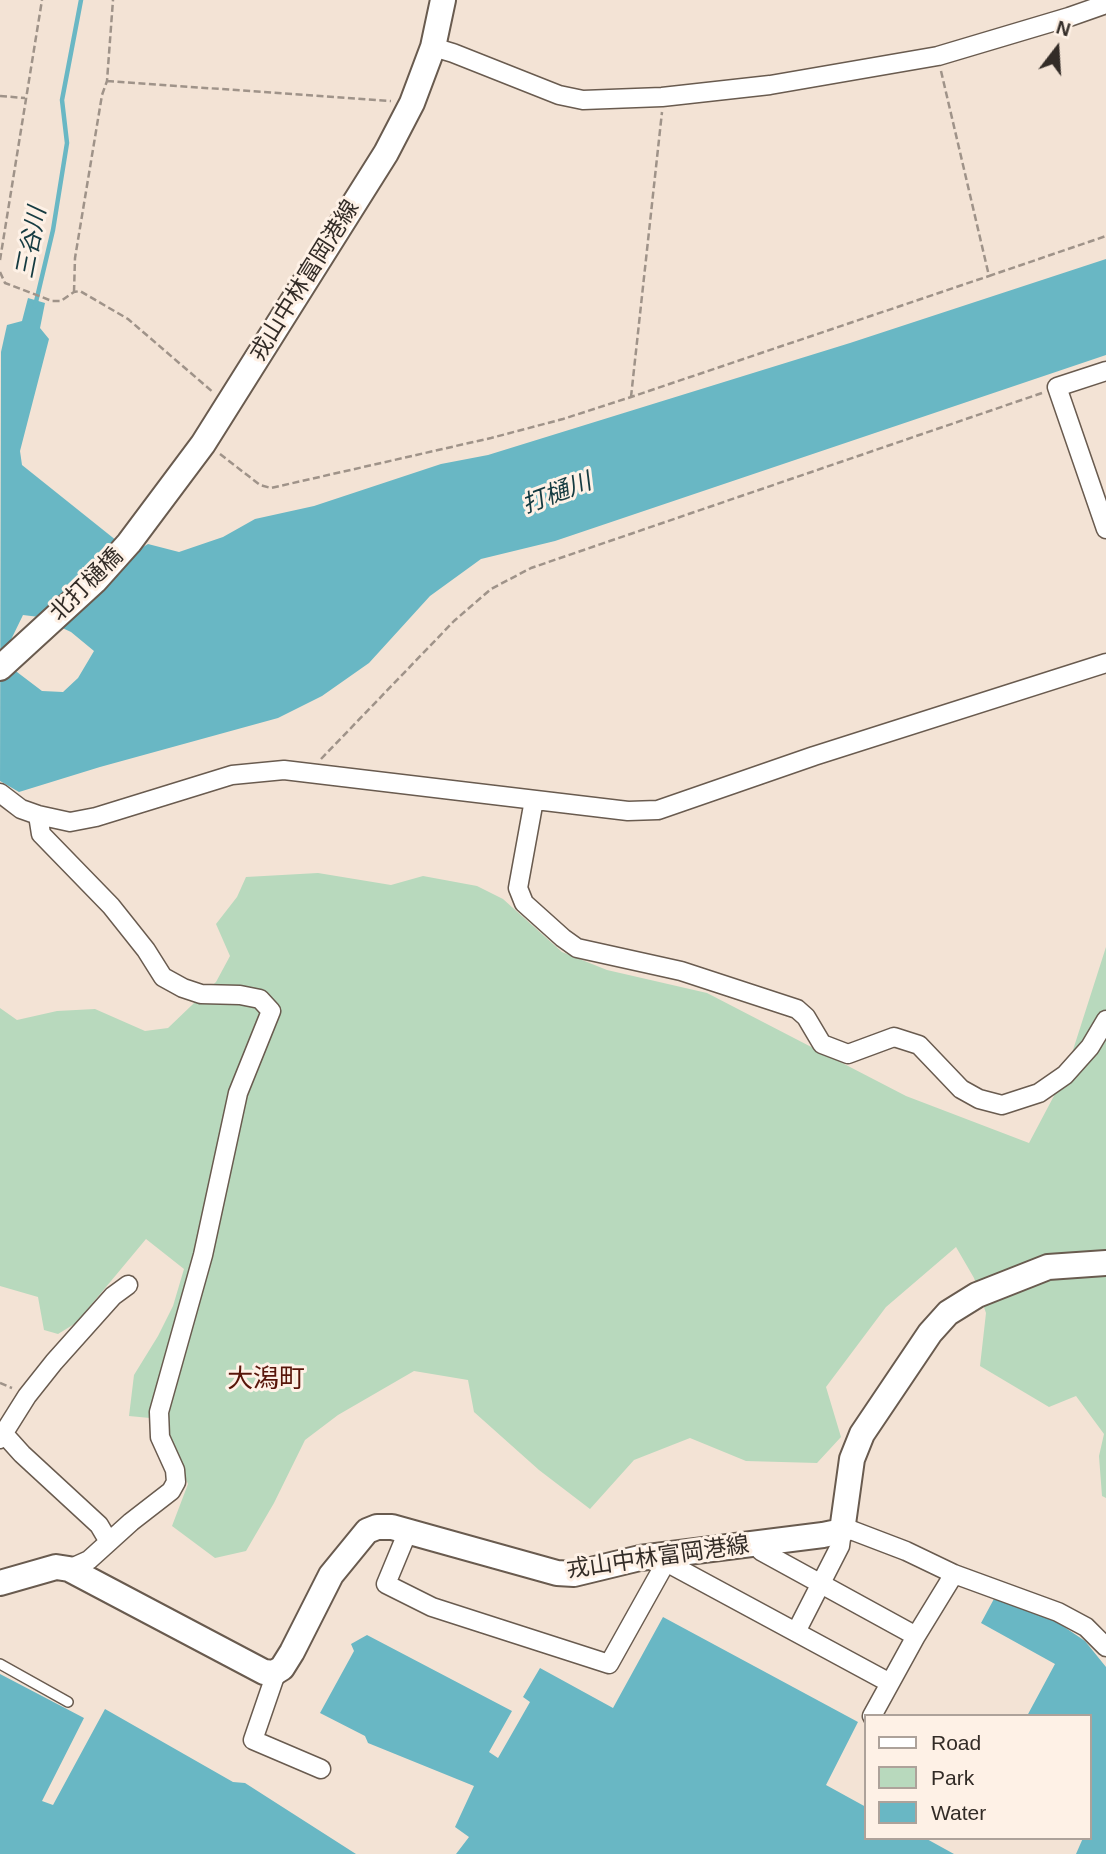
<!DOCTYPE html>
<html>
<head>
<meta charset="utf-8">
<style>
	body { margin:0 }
	#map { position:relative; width:1106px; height:1854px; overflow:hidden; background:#f3e3d5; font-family:Arial,sans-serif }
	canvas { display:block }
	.legend { position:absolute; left:864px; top:1714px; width:228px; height:126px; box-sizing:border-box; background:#fef1e6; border:2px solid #ada29a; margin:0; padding:9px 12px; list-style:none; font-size:21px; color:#332c27 }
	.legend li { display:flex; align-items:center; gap:14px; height:35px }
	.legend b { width:35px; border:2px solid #ada29a }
	.north { position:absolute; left:1022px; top:14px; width:70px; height:70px; -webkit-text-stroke:5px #fef1e6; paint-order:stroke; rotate:17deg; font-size:19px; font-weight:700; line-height:28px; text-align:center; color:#332c27 }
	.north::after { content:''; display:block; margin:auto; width:24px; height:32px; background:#332c27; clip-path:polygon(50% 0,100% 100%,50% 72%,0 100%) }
</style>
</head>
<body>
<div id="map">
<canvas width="1106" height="1854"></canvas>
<ul class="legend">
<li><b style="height:9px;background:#fff"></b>Road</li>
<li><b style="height:19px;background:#b8d9bd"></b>Park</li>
<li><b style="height:19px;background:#69b7c4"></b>Water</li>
</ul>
<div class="north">N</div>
</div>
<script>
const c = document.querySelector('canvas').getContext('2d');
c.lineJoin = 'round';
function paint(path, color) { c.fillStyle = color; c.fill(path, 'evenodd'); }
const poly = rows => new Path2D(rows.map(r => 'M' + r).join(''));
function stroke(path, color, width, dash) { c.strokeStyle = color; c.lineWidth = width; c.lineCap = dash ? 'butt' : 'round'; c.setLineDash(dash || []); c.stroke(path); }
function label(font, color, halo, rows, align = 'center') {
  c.font = font + ' Arial,"Noto Sans JP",sans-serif'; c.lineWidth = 6; c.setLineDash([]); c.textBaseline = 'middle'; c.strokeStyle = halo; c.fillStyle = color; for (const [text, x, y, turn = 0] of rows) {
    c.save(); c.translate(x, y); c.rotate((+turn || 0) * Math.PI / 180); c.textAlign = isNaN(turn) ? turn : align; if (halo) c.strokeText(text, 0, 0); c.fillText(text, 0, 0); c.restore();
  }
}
paint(poly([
	[318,873,391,885,423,876,477,886,503,899,562,952,607,970,707,993,906,1096,1029,1143,1065,1075,1106,947,1106,1498,1102,1496,1099,1456,1104,1434,1076,1396,1049,1407,980,1366,986,1313,974,1278,956,1247,886,1307,826,1387,841,1437,817,1463,746,1461,690,1438,634,1460,590,1509,539,1470,474,1412,468,1380,414,1371,338,1415,305,1440,274,1503,246,1551,215,1558,172,1526,188,1484,166,1432,150,1418,129,1416,134,1375,158,1336,173,1306,184,1269,146,1239,76,1323,58,1334,44,1330,38,1297,0,1286,0,1008,17,1020,57,1011,95,1009,145,1031,168,1028,216,982,230,956,216,924,237,897,246,877]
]), '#b8d9bd');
paint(poly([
	[1106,259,1106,355,555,541,481,559,430,596,369,663,322,696,278,718,100,767,19,792,0,781,1,352,7,325,22,321,28,298,45,303,40,328,49,339,20,451,22,465,117,541,138,550,148,544,179,552,223,537,255,519,314,506,441,464,488,455,850,343],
	[23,615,39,617,71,632,94,651,78,678,63,692,42,691,13,669,6,650],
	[995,1597,1057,1622,1085,1641,1106,1667,1106,1854,1076,1854,1083,1838,1090,1838,1090,1716,1027,1716,1055,1664,981,1623],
	[663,1617,858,1722,826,1785,866,1807,866,1838,925,1838,954,1854,456,1854,469,1837,455,1827,474,1786,368,1743,365,1736,320,1713,354,1651,351,1644,367,1635,512,1711,489,1752,498,1758,530,1702,523,1697,540,1668,613,1708],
	[0,1674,84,1718,42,1801,53,1805,105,1709,233,1782,245,1783,356,1854,0,1854]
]), '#69b7c4');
stroke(poly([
	[35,306,53,230,67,143,62,100,81,0]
]), '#69b7c4', 4.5);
const service = poly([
	[0,1664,68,1702]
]);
const minor = poly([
	[433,47,453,53,559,95,583,100,662,97,770,85,938,56,1069,17,1106,4],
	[1106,371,1057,387,1106,529],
	[0,793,21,809,38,815,70,822,96,817,232,775,284,770,628,811,658,810,814,756,1106,663],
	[534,800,518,888,524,903,563,938,577,948,681,971,797,1009,806,1017,822,1044,848,1054,894,1037,919,1045,961,1089,979,1099,1002,1105,1039,1093,1065,1075,1090,1047,1106,1020],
	[38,815,41,834,111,906,146,950,163,977,183,988,201,994,240,995,260,999,271,1011,238,1093,203,1255,159,1412,160,1437,175,1470,176,1482,171,1491,131,1522,89,1560,69,1569],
	[4,1434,22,1454,99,1525,109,1542],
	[0,1439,27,1396,54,1362,113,1296,128,1285],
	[408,1531,386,1584,432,1607,609,1664,666,1562,664,1555],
	[757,1543,761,1551,916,1636,954,1574],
	[666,1562,890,1683],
	[796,1632,840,1546,842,1531,851,1530,906,1551,954,1574,1058,1612,1086,1627,1106,1647],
	[274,1673,275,1676,253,1740,321,1769],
	[872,1716,916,1636]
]);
const secondary = poly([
	[0,668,95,581,129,543,203,444,386,153,412,103,433,47,443,0],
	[0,1583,56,1567,69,1569,264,1672,274,1673,282,1668,292,1652,331,1575,367,1531,377,1527,392,1527,557,1573,574,1574,640,1558,823,1535,842,1531,852,1459,862,1434,930,1333,948,1313,977,1295,1048,1267,1106,1263]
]);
stroke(service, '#695b4f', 12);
stroke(minor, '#695b4f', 21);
stroke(secondary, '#695b4f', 28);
stroke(poly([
	[941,71,989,276,1106,236],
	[107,81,391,101],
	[0,96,25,98],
	[0,260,42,0],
	[0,272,5,283,52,301,61,301,74,292,80,291,128,319,214,393],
	[74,292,75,258,102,95,107,81,113,0],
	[631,397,662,112],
	[220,454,260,485,271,488,491,438,563,419,631,397,989,276],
	[321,759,454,621,491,589,531,568,1042,393],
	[0,1383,12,1388]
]), '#9f9389', 2.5, [7, 3.5]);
stroke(service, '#fff', 9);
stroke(minor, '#fff', 18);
stroke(secondary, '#fff', 24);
label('23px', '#332c27', '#fef1e6', [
	["戎山中林富岡港線",305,281,-58],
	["北打樋橋",87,585,-45],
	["戎山中林富岡港線",658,1558,-8]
]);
label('italic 24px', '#153b41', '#fef1e6', [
	["三谷川",32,243,-79],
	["打樋川",557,494,-21]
]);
label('26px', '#581509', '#fef1e6', [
	["大潟町",266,1380]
]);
</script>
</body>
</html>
